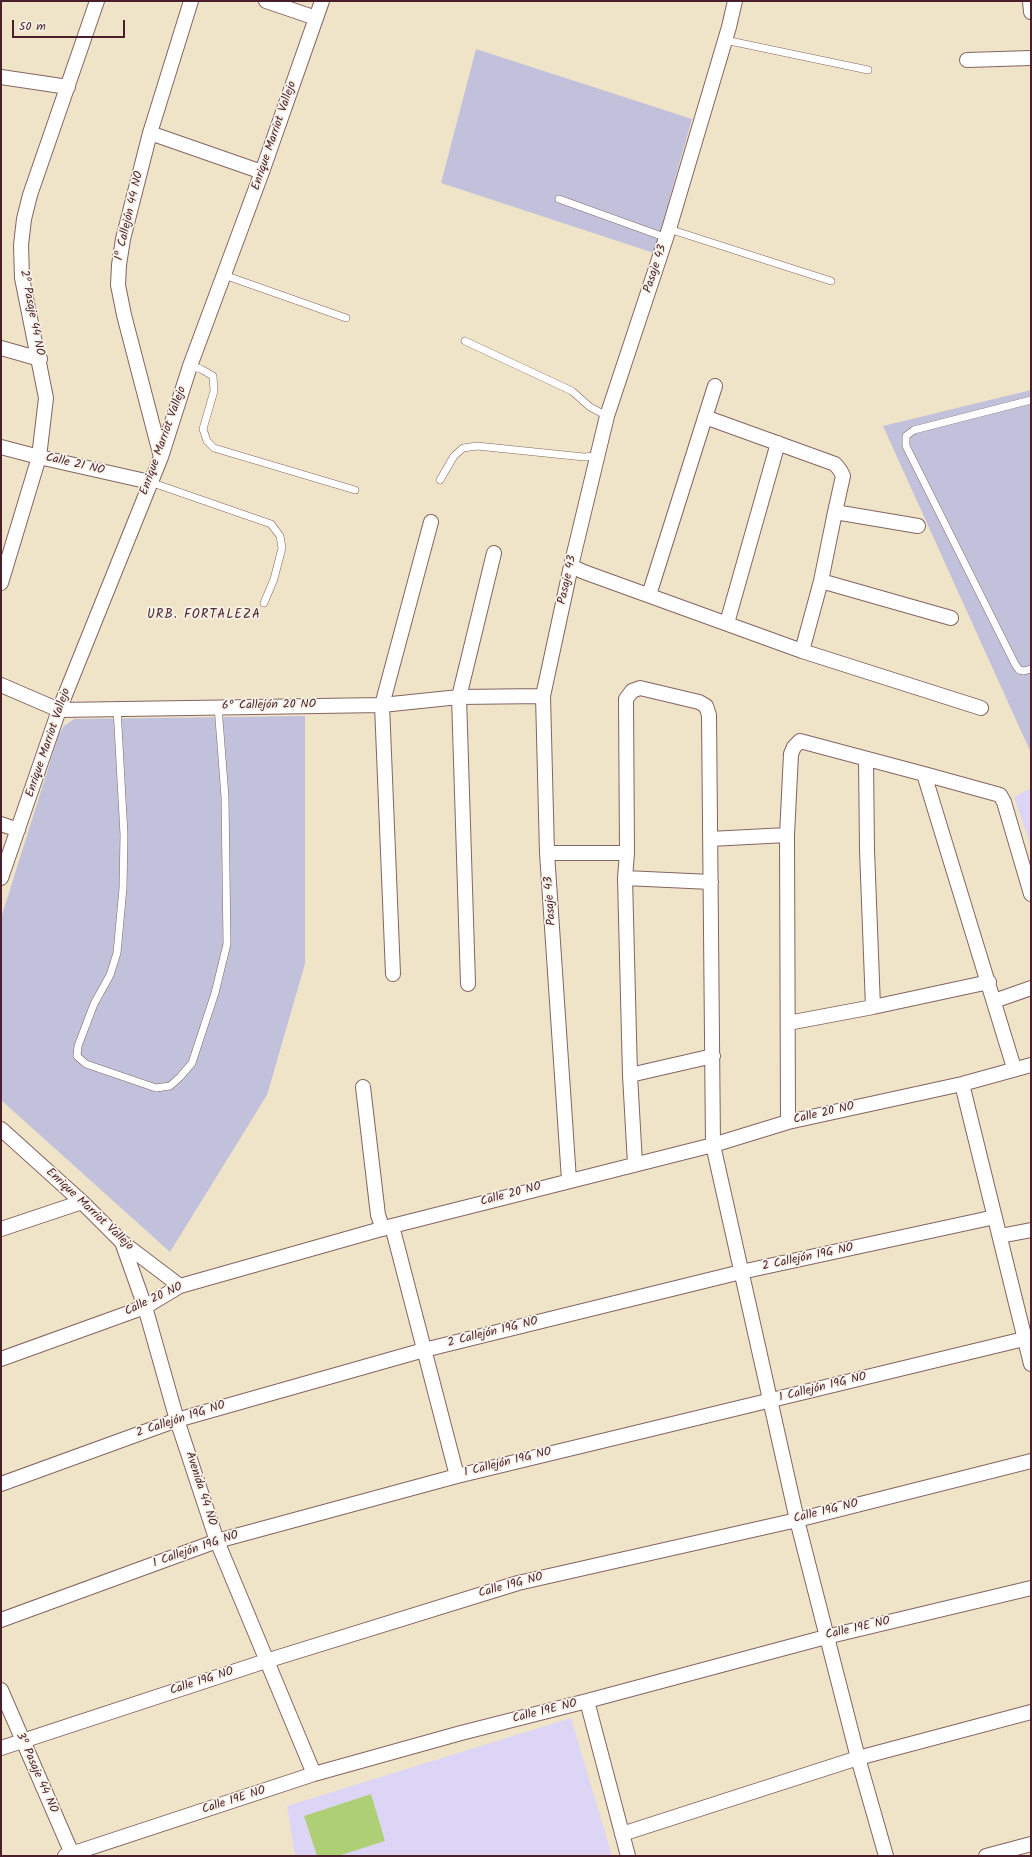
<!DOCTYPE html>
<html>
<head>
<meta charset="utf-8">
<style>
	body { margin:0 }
	#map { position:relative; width:1032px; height:1857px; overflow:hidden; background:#f0e4c8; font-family:Kalam,sans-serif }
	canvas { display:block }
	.frame { position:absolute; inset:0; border:2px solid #4a1f2b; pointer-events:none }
	.scale { position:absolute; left:12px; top:20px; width:113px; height:18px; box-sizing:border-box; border:2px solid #4a1f2b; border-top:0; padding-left:5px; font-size:12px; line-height:14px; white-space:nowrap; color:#4a1f2b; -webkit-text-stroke:3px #f7f3e8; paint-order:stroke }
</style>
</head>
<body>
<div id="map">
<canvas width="1032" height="1857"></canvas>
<div class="frame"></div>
<div class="scale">50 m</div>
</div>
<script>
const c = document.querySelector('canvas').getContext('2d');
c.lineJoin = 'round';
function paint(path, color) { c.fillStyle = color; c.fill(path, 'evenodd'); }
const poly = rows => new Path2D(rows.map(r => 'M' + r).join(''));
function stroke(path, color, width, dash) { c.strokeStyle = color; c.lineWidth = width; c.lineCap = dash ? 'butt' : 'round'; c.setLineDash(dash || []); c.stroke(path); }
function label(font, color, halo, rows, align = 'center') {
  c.font = font + ' Kalam,sans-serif'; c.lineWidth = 3.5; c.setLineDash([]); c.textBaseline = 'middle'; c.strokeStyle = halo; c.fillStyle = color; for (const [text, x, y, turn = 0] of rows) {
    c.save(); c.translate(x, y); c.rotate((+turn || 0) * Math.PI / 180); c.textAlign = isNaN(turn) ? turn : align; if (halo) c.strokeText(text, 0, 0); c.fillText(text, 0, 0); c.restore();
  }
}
paint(poly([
	[1031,788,1031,846,1014,797],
	[571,1718,612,1856,295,1856,287,1806]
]), '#ddd5f6');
paint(poly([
	[476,49,692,119,654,253,441,183],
	[1031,390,1031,753,883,426],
	[305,716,305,964,267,1095,170,1252,1,1100,1,918,59,734,64,726,74,719]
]), '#c2c1dc');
paint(poly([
	[371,1794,385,1841,338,1856,317,1856,304,1816]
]), '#afcf76');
const lane = poly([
	[725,40,868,70],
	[559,199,667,238],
	[669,229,831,281],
	[224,275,346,318],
	[465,341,572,391,590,407,607,416],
	[190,366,201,369,213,376,214,391,203,429,207,441,214,448,355,490],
	[1031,400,914,430,906,436,906,446,1015,664,1019,670,1024,671,1031,669],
	[440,480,454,456,463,448,477,446,584,457,597,456],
	[150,482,271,524,280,536,282,548,274,579,264,603],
	[117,708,124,835,123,888,117,953,110,975,94,1004,78,1046,77,1056,86,1064,156,1088,170,1086,180,1077,192,1063,215,993,227,944,225,797,218,706]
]);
const street = poly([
	[266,1,316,18],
	[1030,1,1031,12],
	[967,60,1031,58],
	[1,77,68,87],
	[150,133,262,172],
	[1,348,40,359],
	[705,417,835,464,840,470,843,476,835,512,821,581,802,651],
	[1,447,39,457,150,482],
	[161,457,124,315,118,285,119,265,123,239,150,133,191,1],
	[835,512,918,526],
	[571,566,584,572,802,651,981,708],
	[821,581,951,618],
	[1,583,39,457,46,398,22,278,21,245,24,219,30,195,97,1],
	[649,595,715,386],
	[727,623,778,443],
	[1,685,59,710,382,705,459,697,543,696],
	[866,759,867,850,873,1007],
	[924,774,1000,795,1004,802,1031,894],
	[1,824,18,830],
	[710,839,787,835],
	[547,853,627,853],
	[1,878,59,710,161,457,190,366,262,172,322,1],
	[625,878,711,882],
	[393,974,382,705,431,522],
	[468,984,459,697,494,553],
	[994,1001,1031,988],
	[788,1023,873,1007,989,982],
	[630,1075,713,1056],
	[962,1084,1031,1364],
	[363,1087,378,1215,383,1229],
	[788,1122,787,835,791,754,794,747,800,741,924,774,1014,1068],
	[1,1129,82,1202,122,1242,180,1286],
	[635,1164,630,1075,625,878,627,853,626,699,632,691,640,688,699,702,706,706,709,715,713,1145,797,1520,858,1758,886,1856],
	[569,1180,547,853,543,696,571,566,607,416,669,229,729,27,735,1],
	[392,1226,457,1476],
	[1,1229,82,1202],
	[1000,1236,1031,1230],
	[122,1242,145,1307,177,1420,217,1541,314,1774],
	[1,1359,145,1307,180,1286,392,1226,713,1145,788,1122,962,1084,1031,1065],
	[1,1484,177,1420,424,1350,741,1272,995,1217],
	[1,1620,217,1541,457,1476,1024,1339],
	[1,1690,73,1856],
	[587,1701,628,1856],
	[1,1748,266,1661,518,1583,797,1520,1031,1461],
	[622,1834,858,1758,1031,1712],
	[65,1856,314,1774,461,1733,587,1701,826,1637,1031,1588],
	[986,1856,1031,1844]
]);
stroke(lane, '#846462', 8);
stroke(street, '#846462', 16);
stroke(lane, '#fff', 7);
stroke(street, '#fff', 14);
label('12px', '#4a1f2b', '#f7f3e8', [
	["Enrique Marriot Vallejo",275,136,-71],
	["1º Callejón 44 NO",130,216,-77],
	["Pasaje 43",656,269,-72],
	["2º Pasaje 44 NO",31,313,79],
	["Enrique Marriot Vallejo",164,441,-70],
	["Calle 21 NO",75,465,13],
	["Pasaje 43",568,580,-78],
	["6º Callejón 20 NO",269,706,-1],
	["Enrique Marriot Vallejo",49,743,-71],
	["Pasaje 43",551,901,-94],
	["Calle 20 NO",824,1114,-13],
	["Calle 20 NO",511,1195,-15],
	["Enrique Marriot Vallejo",89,1210,43],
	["2 Callejón 19G NO",808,1258,-12],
	["Calle 20 NO",154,1300,-25],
	["2 Callejón 19G NO",493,1333,-14],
	["1 Callejón 19G NO",823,1388,-14],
	["2 Callejón 19G NO",181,1420,-18],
	["1 Callejón 19G NO",508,1463,-14],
	["Avenida 44 NO",200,1489,72],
	["Calle 19G NO",826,1512,-14],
	["1 Callejón 19G NO",196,1550,-19],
	["Calle 19G NO",511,1586,-15],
	["Calle 19E NO",858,1629,-13],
	["Calle 19G NO",202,1682,-18],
	["Calle 19E NO",545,1712,-14],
	["3º Pasaje 44 NO",36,1773,66],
	["Calle 19E NO",234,1801,-18]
]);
c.letterSpacing = '1px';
label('13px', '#4a1f2b', '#f7f3e8', [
	["URB. FORTALEZA",204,616]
]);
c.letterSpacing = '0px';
</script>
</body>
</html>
